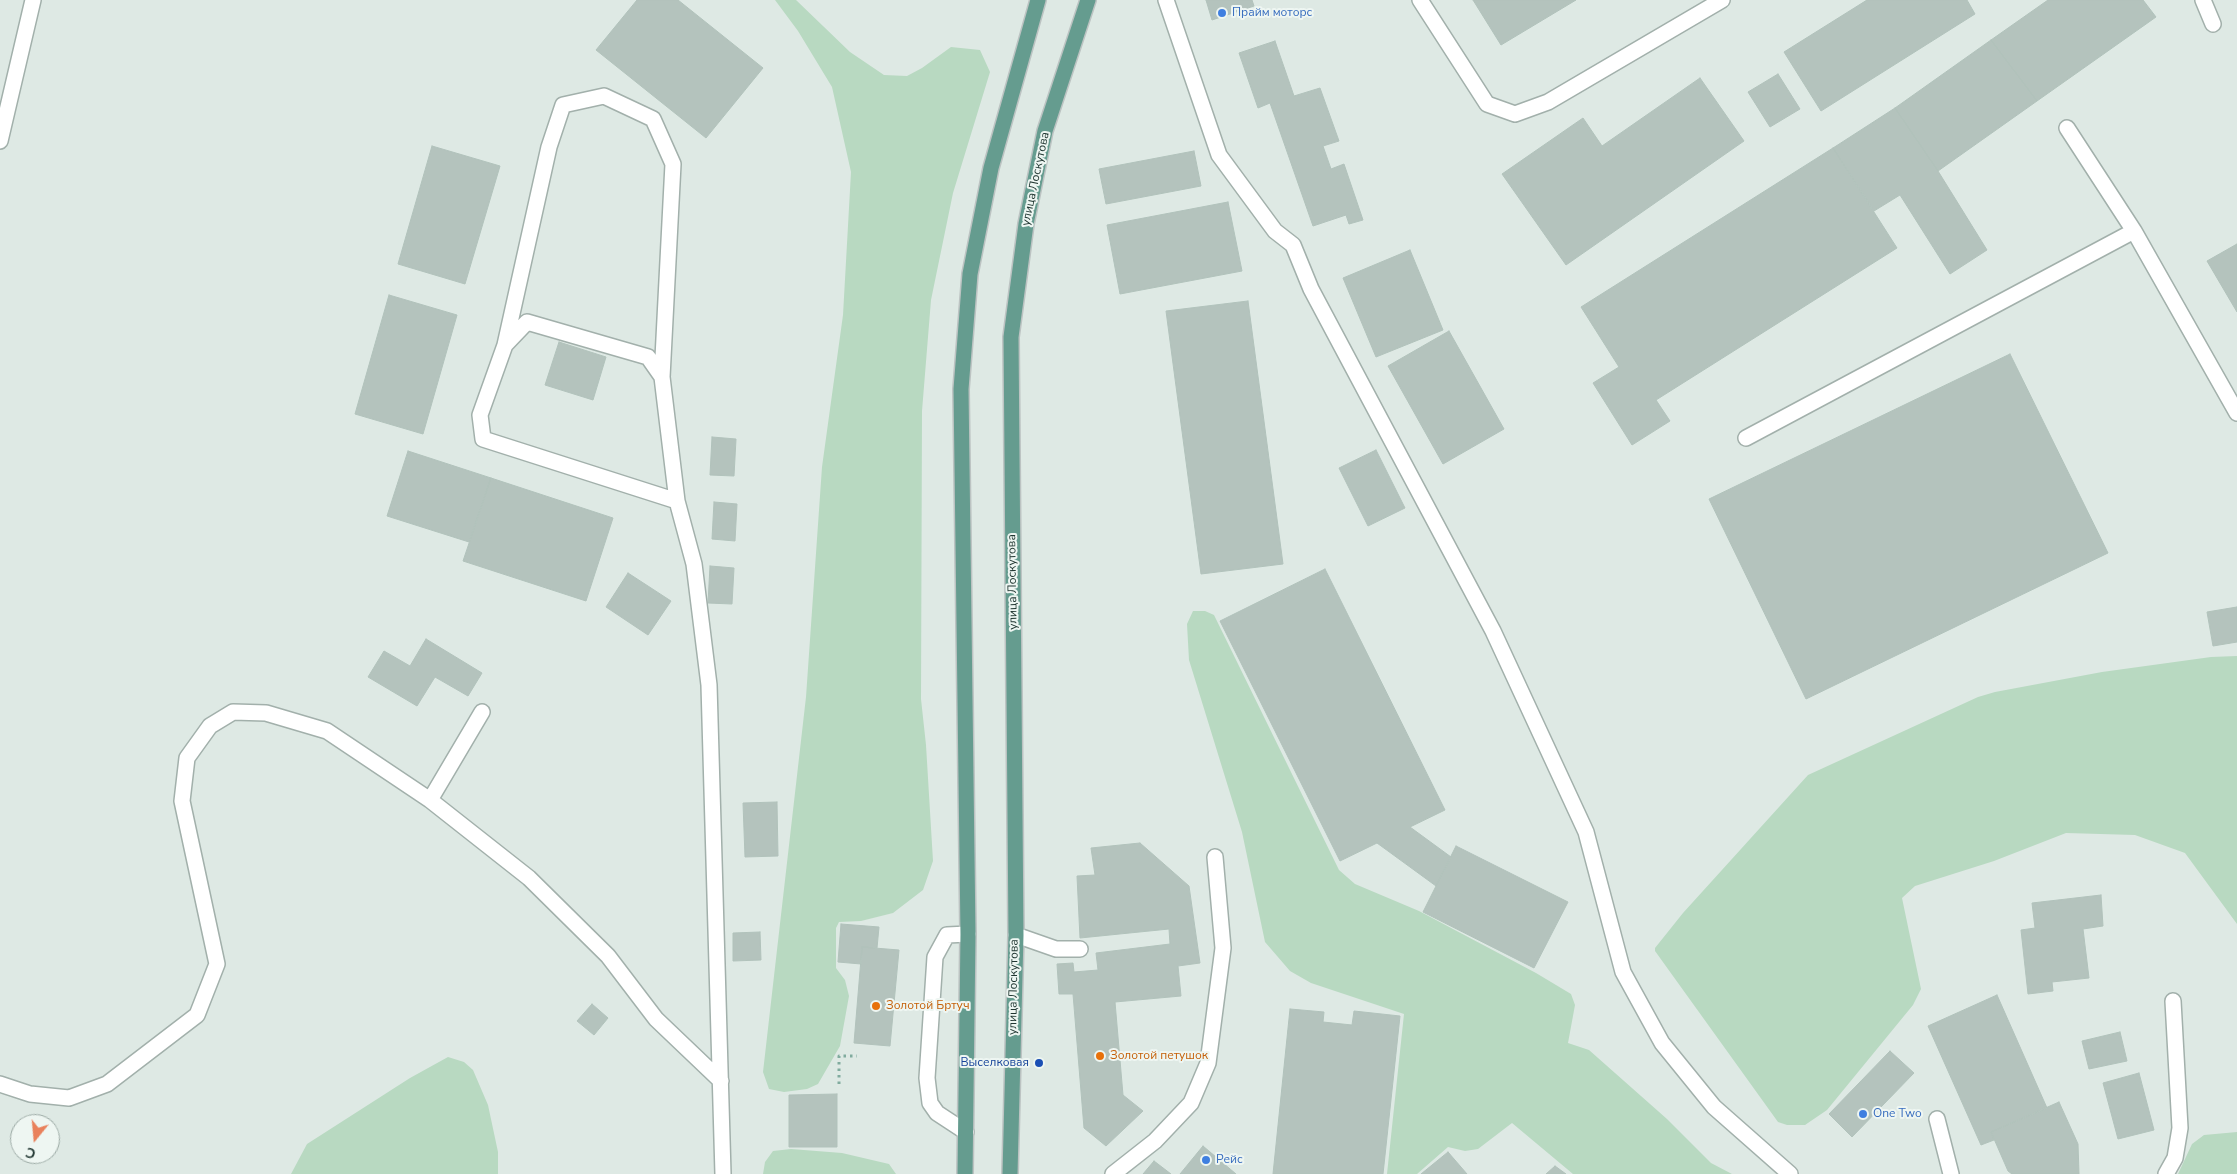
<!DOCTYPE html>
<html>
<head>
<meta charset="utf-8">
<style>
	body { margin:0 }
	#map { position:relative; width:2237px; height:1174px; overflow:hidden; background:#dee9e4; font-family:"Nunito Sans",sans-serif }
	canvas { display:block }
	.north { position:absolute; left:10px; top:1114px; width:50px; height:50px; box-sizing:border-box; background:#eef6f2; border:1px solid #9caaa5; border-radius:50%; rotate:197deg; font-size:14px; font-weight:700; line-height:20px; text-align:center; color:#213732 }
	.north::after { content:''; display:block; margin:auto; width:18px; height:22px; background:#e9815c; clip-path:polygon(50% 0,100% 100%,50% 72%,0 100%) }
</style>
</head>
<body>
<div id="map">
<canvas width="2237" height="1174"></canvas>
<div class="north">С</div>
</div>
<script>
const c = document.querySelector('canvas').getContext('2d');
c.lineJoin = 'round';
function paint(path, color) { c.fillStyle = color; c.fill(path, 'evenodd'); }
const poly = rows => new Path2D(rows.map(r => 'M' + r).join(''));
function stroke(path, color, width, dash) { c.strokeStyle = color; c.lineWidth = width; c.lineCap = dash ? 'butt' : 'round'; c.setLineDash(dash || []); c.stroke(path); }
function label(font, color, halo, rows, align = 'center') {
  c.font = font + ' "Nunito Sans",sans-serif'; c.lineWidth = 4; c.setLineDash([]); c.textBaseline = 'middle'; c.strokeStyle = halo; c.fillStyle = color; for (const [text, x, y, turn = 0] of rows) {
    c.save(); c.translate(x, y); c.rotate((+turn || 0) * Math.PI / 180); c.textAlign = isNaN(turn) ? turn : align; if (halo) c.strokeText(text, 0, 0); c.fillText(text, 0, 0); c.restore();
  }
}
paint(poly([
	[775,0,796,0,850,52,884,75,907,76,922,68,951,47,980,50,990,72,953,193,931,300,922,411,921,699,926,745,933,861,923,890,893,913,861,921,839,922,836,928,836,968,845,980,849,996,840,1046,818,1084,807,1089,784,1092,769,1089,763,1072,806,697,822,467,843,315,851,172,832,87,798,31],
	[1193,611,1205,611,1214,615,1339,870,1355,884,1419,911,1536,973,1571,994,1575,1005,1568,1043,1589,1050,1667,1119,1711,1163,1732,1174,1573,1174,1512,1123,1478,1149,1465,1151,1448,1147,1417,1174,1387,1174,1404,1014,1311,983,1290,971,1265,942,1242,832,1189,660,1187,624],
	[2237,656,2237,924,2185,853,2135,835,2066,833,1994,861,1915,886,1902,898,1921,989,1913,1005,1827,1110,1805,1125,1787,1125,1778,1122,1655,951,1655,948,1683,913,1808,775,1978,697,1995,692,2102,672,2211,657],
	[448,1057,464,1062,473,1070,488,1105,498,1152,498,1174,291,1174,307,1144,410,1078],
	[2237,1132,2237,1174,2178,1174,2192,1144,2204,1135],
	[791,1149,842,1153,889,1164,896,1174,763,1174,765,1162,773,1151]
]), '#b8d9c1');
const building = poly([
	[637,0,678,0,763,68,706,138,596,50,637,0],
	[1206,0,1252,0,1254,6,1212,20,1206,0],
	[1473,0,1576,0,1501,45,1473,0],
	[1867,0,1967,0,1975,14,1821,111,1784,52,1867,0],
	[2048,0,2143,0,2156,17,2037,101,1991,40,2048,0],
	[1991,40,2037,101,1938,171,1895,108,1991,40],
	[1275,41,1294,96,1320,88,1339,141,1323,146,1331,169,1344,164,1363,220,1349,224,1346,215,1313,226,1270,103,1258,108,1239,53,1275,41],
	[1778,74,1800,109,1770,127,1748,92,1778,74],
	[1700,78,1744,141,1566,265,1502,174,1583,118,1602,146,1700,78],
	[1895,108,1938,171,1987,250,1950,274,1900,195,1874,211,1833,148,1895,108],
	[432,146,500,166,465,284,398,264,432,146],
	[1833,148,1897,248,1656,400,1670,421,1632,445,1593,383,1619,367,1581,307,1833,148],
	[1194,151,1201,186,1106,204,1099,169,1194,151],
	[1228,202,1242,271,1120,294,1107,225,1228,202],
	[2237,244,2237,312,2207,261,2237,244],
	[1410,250,1443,330,1376,357,1343,278,1410,250],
	[389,295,457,315,423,434,355,414,389,295],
	[1248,301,1283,564,1201,574,1166,311,1248,301],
	[1449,331,1504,429,1443,464,1388,366,1449,331],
	[559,342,606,357,593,400,545,385,559,342],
	[2010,354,2108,553,1806,699,1709,499,2010,354],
	[712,437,736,439,734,476,710,475,712,437],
	[1376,450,1405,508,1368,526,1339,468,1376,450],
	[408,451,491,478,469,542,387,516,408,451],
	[491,478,613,518,586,601,463,561,491,478],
	[714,502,737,504,735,541,712,539,714,502],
	[710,566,734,568,732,604,708,603,710,566],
	[1325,569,1445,810,1410,827,1451,857,1436,886,1377,843,1340,861,1220,621,1325,569],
	[628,573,671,601,648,635,606,607,628,573],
	[2237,607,2237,642,2213,646,2207,612,2237,607],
	[426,639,482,673,468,696,435,677,417,706,368,677,384,651,410,666,426,639],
	[777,802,778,856,745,857,743,803,777,802],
	[1140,843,1189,886,1200,963,1178,966,1181,996,1115,1002,1123,1095,1143,1111,1106,1146,1084,1128,1073,994,1059,994,1057,964,1073,963,1074,972,1098,970,1096,953,1170,944,1169,929,1080,938,1077,876,1095,875,1091,848,1140,843],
	[1456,846,1568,902,1534,968,1423,912,1456,846],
	[2101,895,2103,926,2083,929,2089,978,2052,982,2053,991,2028,994,2021,930,2035,928,2032,903,2101,895],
	[841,924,879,927,877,948,862,947,861,964,838,962,841,924],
	[760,932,761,960,733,961,733,933,760,932],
	[862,947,899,950,890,1046,854,1043,862,947],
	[1997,995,2047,1108,1991,1132,1994,1140,1981,1145,1928,1026,1997,995],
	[592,1004,608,1018,594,1035,577,1021,592,1004],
	[1290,1009,1324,1012,1323,1022,1352,1025,1354,1011,1400,1016,1383,1174,1273,1174,1290,1009],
	[2120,1032,2127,1061,2089,1069,2082,1041,2120,1032],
	[1890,1051,1914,1073,1852,1137,1829,1114,1890,1051],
	[2139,1073,2154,1130,2118,1139,2103,1083,2139,1073],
	[837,1094,837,1147,789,1147,789,1095,837,1094],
	[2059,1102,2078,1144,2079,1174,2012,1174,2008,1171,1991,1132,2059,1102],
	[1203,1146,1236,1174,1180,1174,1203,1146],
	[1448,1152,1467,1174,1421,1174,1448,1152],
	[1154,1161,1171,1174,1143,1174,1154,1161],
	[1555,1166,1566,1174,1546,1174,1555,1166]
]);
paint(building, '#b4c3bd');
stroke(building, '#b1c2bb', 1);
const minor = poly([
	[1166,0,1219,155,1275,231,1293,245,1311,289,1493,631,1586,832,1623,972,1662,1043,1714,1107,1790,1174],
	[1420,0,1487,104,1515,114,1548,102,1722,0],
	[2203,0,2213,24],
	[2067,128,2134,231,2237,413],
	[0,141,33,0],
	[505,345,549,147,563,105,604,96,653,119,673,164,662,377],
	[1746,438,2134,231],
	[677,501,483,439,480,415,505,345,527,322,648,357,662,377,677,501,694,564,709,685,723,1174],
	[430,800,482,712],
	[1016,935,1056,949,1080,949],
	[0,1084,30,1094,69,1098,107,1084,197,1015,217,964,182,801,187,758,210,726,233,712,266,713,327,731,430,800,529,878,608,956,656,1019,721,1081],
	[1937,1119,1951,1174],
	[966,1132,937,1113,930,1103,927,1078,935,957,947,935,968,934],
	[1113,1174,1155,1141,1191,1103,1208,1063,1223,948,1215,857],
	[2166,1174,2175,1158,2180,1128,2173,1001]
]);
const major = poly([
	[965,1174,968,934,961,389,970,274,991,168,1038,0],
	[1010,1174,1016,935,1011,337,1026,224,1045,131,1088,0]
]);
stroke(minor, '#a2b0ab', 18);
stroke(major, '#bcc3c2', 18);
stroke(poly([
	[839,1084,839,1056,857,1056]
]), '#80ab9e', 3, [2.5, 4]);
stroke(minor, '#fff', 15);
stroke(major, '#659c8f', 15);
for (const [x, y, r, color] of [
	[1222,13,5,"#3f7fe0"],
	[876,1006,5,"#e8710a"],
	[1100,1056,5,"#e8710a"],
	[1039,1063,5,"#1a4fb4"],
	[1863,1114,5,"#3f7fe0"],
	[1206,1160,5,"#3f7fe0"]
]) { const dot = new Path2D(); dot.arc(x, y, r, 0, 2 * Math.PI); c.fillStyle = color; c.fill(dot); stroke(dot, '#eef6f2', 2); }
label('12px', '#366cbe', '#eef6f2', [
	["Прайм моторс",1232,13],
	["One Two",1873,1114],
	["Рейс",1216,1160]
], 'left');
label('12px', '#213732', '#eef6f2', [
	["улица Лоскутова",1036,179,-78],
	["улица Лоскутова",1013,582,-91],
	["улица Лоскутова",1014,987,-89]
]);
label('12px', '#c56008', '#eef6f2', [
	["Золотой Бртуч",886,1006],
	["Золотой петушок",1110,1056]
], 'left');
label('12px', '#164399', '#eef6f2', [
	["Выселковая",1029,1063]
], 'right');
</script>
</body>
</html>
